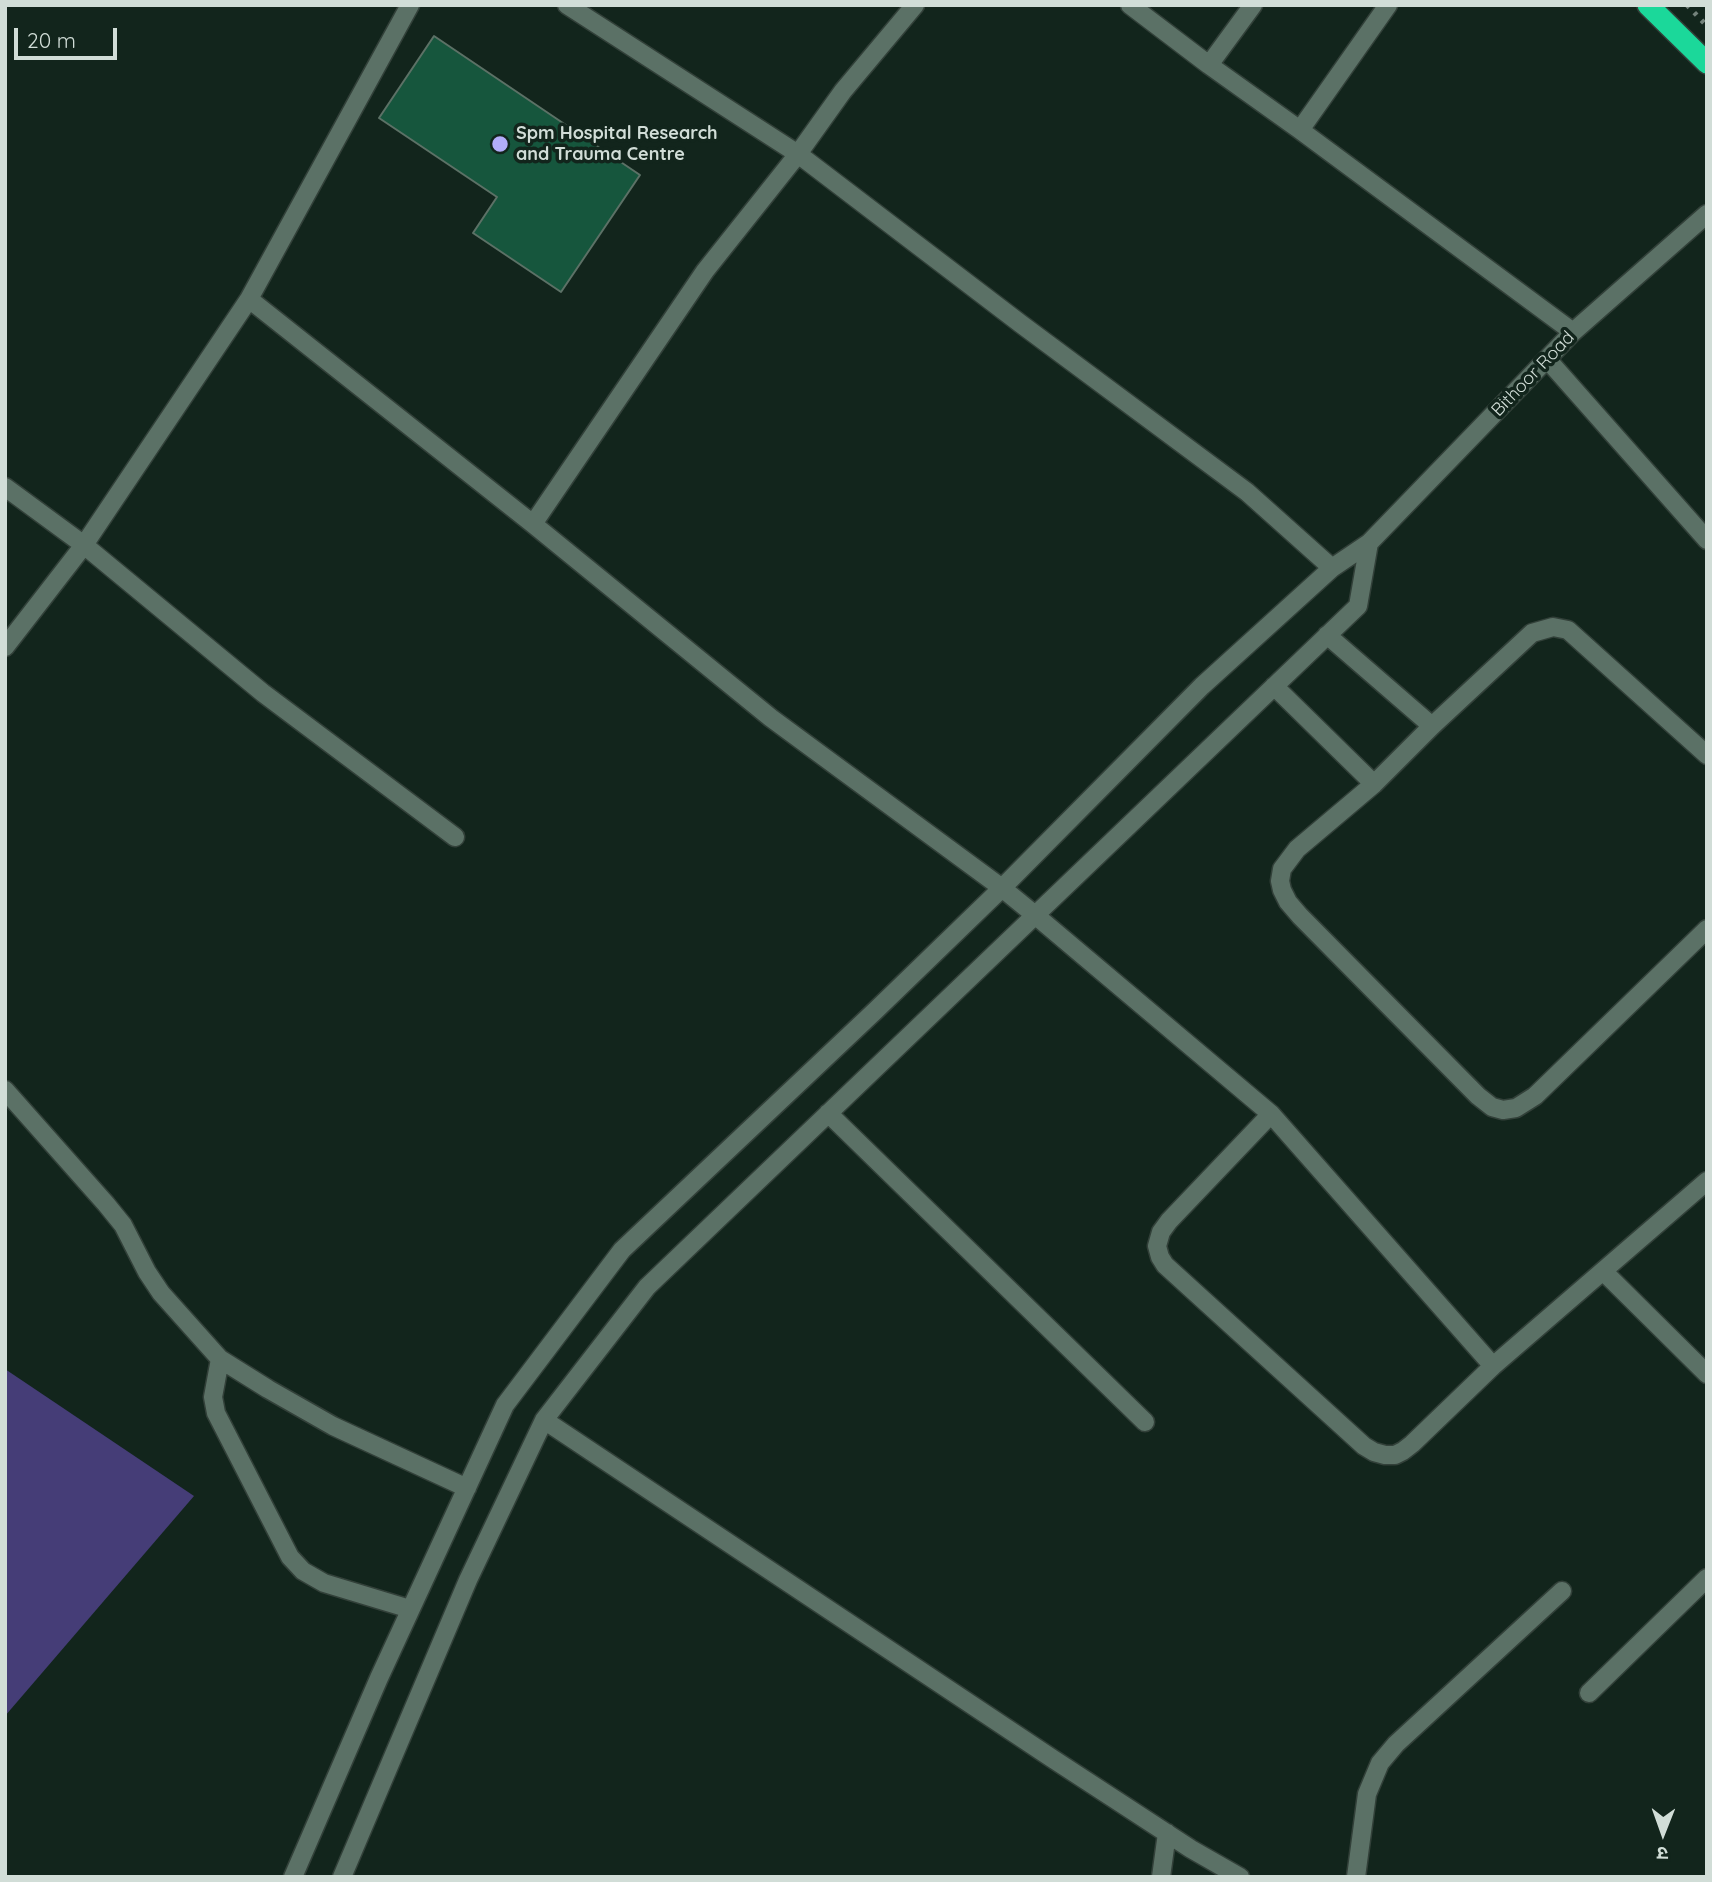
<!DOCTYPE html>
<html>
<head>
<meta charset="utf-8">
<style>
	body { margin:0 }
	#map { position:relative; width:1712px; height:1882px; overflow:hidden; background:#12251c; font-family:Quicksand,"Noto Sans Devanagari",sans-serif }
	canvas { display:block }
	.frame { position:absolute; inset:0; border:7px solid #d1ddd7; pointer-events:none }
	.north { position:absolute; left:1628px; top:1798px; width:70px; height:70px; -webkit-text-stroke:5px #12251c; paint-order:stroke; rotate:181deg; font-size:19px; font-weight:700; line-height:28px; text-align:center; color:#d1ddd7 }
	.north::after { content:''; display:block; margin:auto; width:24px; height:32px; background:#d1ddd7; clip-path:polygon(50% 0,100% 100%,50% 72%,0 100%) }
	.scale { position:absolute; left:14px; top:28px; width:103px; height:32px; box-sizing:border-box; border:4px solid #d1ddd7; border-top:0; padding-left:9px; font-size:21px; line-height:24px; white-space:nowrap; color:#d1ddd7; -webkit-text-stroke:5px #12251c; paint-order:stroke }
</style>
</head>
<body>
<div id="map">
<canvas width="1712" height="1882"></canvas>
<div class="frame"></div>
<div class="north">उ</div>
<div class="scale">20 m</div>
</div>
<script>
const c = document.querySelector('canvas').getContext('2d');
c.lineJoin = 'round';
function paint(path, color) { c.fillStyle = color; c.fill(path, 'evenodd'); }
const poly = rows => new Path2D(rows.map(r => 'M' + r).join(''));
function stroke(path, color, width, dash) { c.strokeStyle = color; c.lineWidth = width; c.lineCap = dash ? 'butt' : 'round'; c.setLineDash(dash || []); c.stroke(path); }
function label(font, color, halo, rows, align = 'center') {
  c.font = font + ' Quicksand,sans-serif'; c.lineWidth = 7; c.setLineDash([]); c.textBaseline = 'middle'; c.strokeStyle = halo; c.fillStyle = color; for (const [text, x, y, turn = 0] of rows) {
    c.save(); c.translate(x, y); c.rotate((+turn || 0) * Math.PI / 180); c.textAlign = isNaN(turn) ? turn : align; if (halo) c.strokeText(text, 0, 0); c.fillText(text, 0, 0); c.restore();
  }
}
paint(poly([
	[5,1369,194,1496,5,1716]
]), '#453d77');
const building = poly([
	[434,36,640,175,561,292,473,233,497,197,379,118,434,36]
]);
paint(building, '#16563d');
stroke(building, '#5c7166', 2);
const minor = poly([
	[567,5,798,154,1021,324,1247,492,1332,568],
	[1130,5,1209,65,1300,130,1573,332],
	[1209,65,1253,5],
	[1300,130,1388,5],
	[249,299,533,524,771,718,1002,888,1035,915,1271,1114,1493,1366],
	[1547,359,1707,540],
	[5,487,84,545,263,693,455,837],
	[533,524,705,271,798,154,843,91,915,5],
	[1327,635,1432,726],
	[5,647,84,545,249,299,410,5],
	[1274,686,1374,784],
	[1707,755,1568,630,1553,627,1532,633,1432,726,1374,784,1297,849,1282,869,1280,881,1282,890,1288,902,1300,916,1478,1096,1492,1107,1503,1110,1516,1108,1535,1096,1707,929],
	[5,1090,106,1204,123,1225,147,1272,161,1293,220,1359,268,1389,333,1426,467,1488],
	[828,1113,1145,1422],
	[1271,1114,1169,1221,1161,1232,1157,1246,1160,1257,1165,1265,1364,1446,1374,1452,1385,1455,1395,1455,1403,1451,1412,1444,1493,1366,1707,1181],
	[1603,1271,1707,1374],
	[220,1359,213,1397,216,1413,290,1557,303,1571,324,1583,410,1609],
	[544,1420,1053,1759,1191,1849,1240,1877],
	[1589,1693,1707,1578],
	[293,1877,379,1678,505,1405,622,1250,875,1011,1002,888,1202,686,1332,568,1369,543,1573,332,1707,214],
	[342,1877,468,1580,544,1420,647,1287,1358,606,1369,543],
	[1161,1877,1167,1833],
	[1356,1877,1367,1794,1380,1763,1396,1744,1562,1591]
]);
const highway = poly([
	[1648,5,1707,63]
]);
stroke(minor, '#324039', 21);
stroke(highway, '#324039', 24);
stroke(minor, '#5b7166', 18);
stroke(highway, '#1bd89a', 21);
stroke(poly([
	[1687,5,1707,26]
]), '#73827b', 5, [3.5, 7]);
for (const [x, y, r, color] of [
	[500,144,9,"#b3adf9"]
]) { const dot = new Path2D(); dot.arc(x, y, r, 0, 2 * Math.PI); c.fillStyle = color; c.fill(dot); stroke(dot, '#12251c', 2.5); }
label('bold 18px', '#d1ddd7', '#12251c', [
	["Spm Hospital Research",516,134],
	["and Trauma Centre",516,155]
], 'left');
label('18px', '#d1ddd7', '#12251c', [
	["Bithoor Road",1533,374,-46]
]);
</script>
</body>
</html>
